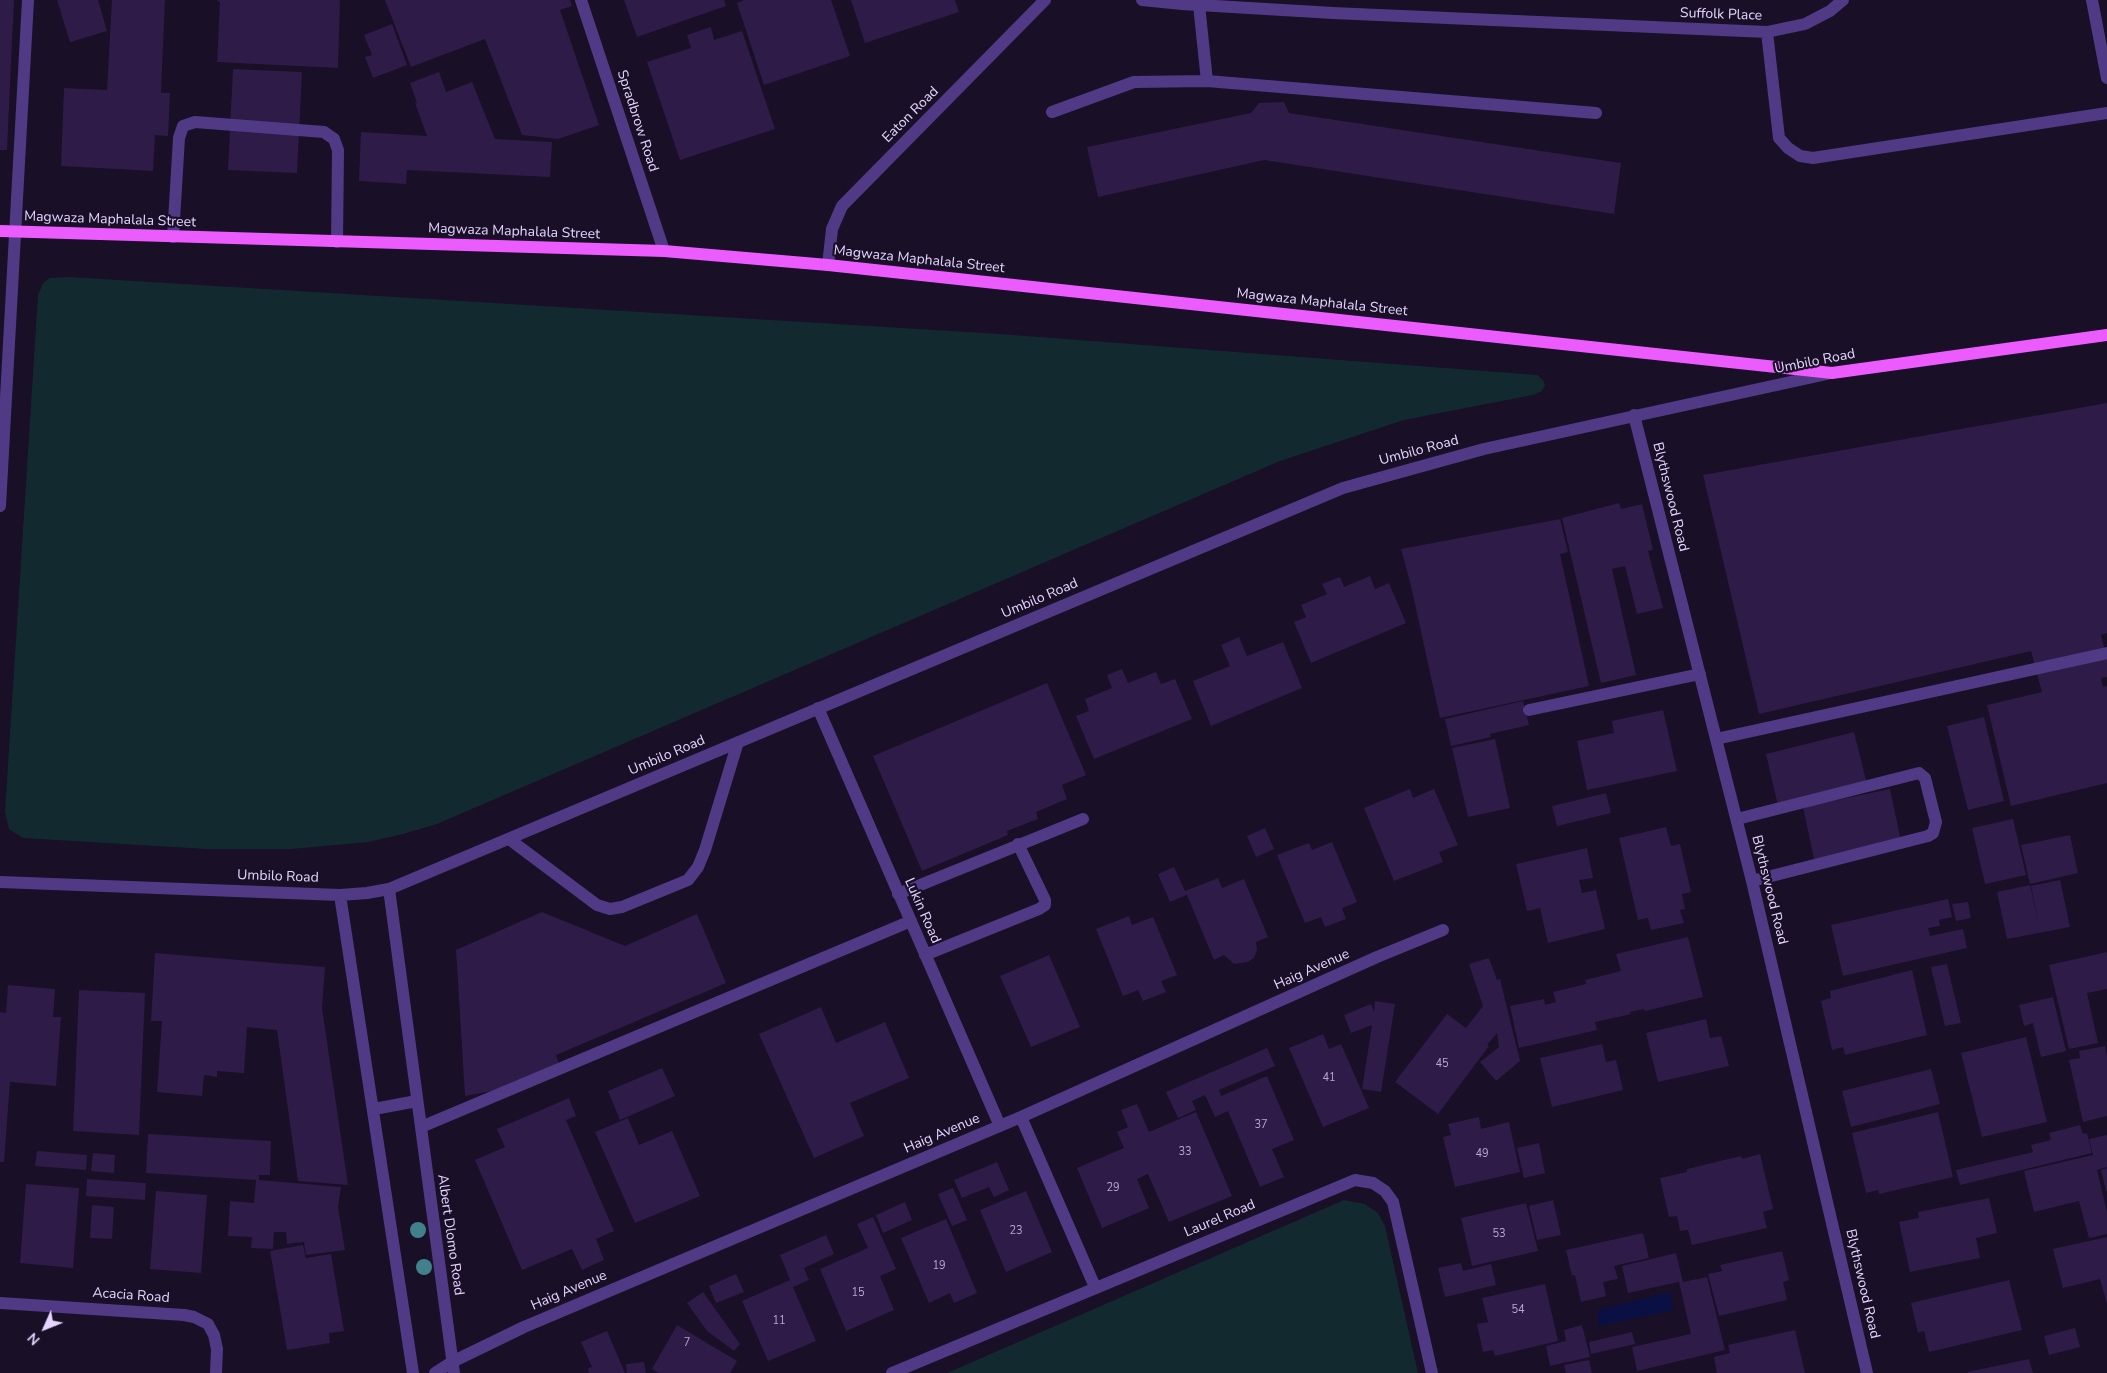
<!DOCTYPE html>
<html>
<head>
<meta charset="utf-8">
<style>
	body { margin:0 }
	#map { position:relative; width:2107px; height:1373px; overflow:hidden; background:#190f26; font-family:"Nunito Sans",sans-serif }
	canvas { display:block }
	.north { position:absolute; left:20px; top:1303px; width:50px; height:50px; -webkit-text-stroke:4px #190f26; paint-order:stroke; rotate:226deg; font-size:14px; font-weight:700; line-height:20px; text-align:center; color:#e4d4ff }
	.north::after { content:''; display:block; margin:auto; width:18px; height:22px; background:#e4d4ff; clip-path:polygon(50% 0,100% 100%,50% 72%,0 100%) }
</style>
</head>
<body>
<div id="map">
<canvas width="2107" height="1373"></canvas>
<div class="north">N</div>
</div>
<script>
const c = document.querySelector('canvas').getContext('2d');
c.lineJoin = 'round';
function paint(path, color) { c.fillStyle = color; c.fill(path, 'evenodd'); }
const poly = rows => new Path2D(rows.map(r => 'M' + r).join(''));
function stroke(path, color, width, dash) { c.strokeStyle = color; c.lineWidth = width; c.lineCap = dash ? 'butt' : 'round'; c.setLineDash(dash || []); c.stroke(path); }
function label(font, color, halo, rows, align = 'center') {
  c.font = font + ' "Nunito Sans",sans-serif'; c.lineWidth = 4.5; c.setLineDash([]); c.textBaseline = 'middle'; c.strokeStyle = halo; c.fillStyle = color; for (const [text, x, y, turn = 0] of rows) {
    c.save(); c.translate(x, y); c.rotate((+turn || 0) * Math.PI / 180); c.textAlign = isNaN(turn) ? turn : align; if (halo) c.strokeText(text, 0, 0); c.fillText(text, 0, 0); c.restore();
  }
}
paint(poly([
	[69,277,1000,334,1537,375,1543,380,1545,385,1542,391,1533,395,1404,420,1280,461,437,824,403,834,368,842,291,849,206,849,23,838,9,829,5,812,38,295,43,283,50,278],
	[1344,1200,1365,1204,1378,1213,1385,1226,1418,1373,947,1373]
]), '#122930');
paint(poly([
	[1671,1292,1673,1310,1599,1326,1598,1310]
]), '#0a1044');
paint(poly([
	[0,0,14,0,7,150,0,150],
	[57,0,98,0,107,31,70,42],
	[112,0,165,0,161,93,170,93,168,136,155,135,153,171,61,166,64,88,107,90],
	[216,0,340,0,338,68,217,62,220,2],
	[385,0,570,0,572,6,560,10,599,125,558,139,522,135,485,39,411,67],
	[624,0,724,0,726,6,637,37],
	[744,0,831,0,850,56,764,85,737,3],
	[851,0,955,0,959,12,865,43],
	[392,24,407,65,373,78,365,57,372,55,364,35],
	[711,27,714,40,742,31,775,129,680,160,647,62,691,48,687,35],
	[233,69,302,72,297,173,228,170],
	[439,72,446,92,472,82,495,139,552,142,550,177,407,170,406,184,359,181,361,132,427,136,415,103,417,103,410,83],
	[1284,102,1289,113,1621,163,1614,214,1264,160,1098,197,1087,147,1251,113,1259,103],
	[2107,403,2107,633,2101,635,2107,659,2107,677,2101,678,2103,687,2107,686,2107,783,2011,806,1987,705,2042,692,2031,651,1759,714,1703,475],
	[1619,503,1621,509,1642,504,1653,550,1648,551,1663,608,1637,614,1625,566,1612,569,1636,675,1601,683,1562,518],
	[1560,519,1568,552,1560,554,1589,686,1440,718,1411,586,1401,549],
	[1370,576,1375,589,1389,583,1406,623,1311,663,1294,622,1306,617,1301,605,1327,594,1322,584,1340,577,1344,587],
	[1239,637,1247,656,1283,642,1302,688,1211,726,1193,681,1230,666,1221,645],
	[1122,669,1128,683,1156,672,1161,684,1175,679,1192,719,1094,759,1076,716,1089,711,1085,699,1112,688,1107,675],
	[1047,683,1086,775,1062,785,1067,799,1036,812,1038,819,1007,831,1008,835,922,871,873,756],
	[1523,701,1529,725,1490,734,1491,737,1451,746,1445,719],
	[1663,710,1677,771,1587,790,1577,741,1614,733,1612,721],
	[1984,717,2004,801,1968,810,1947,726],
	[1854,732,1867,784,1778,806,1766,754],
	[1495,739,1510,808,1468,817,1452,748],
	[1410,789,1413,798,1434,789,1458,845,1439,852,1443,862,1394,881,1364,808],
	[1890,789,1901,841,1814,859,1803,807],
	[1606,793,1611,813,1557,826,1552,806],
	[2013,819,2026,875,1985,884,1972,828],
	[1666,827,1671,846,1680,844,1691,892,1682,894,1685,909,1680,910,1684,923,1651,930,1648,918,1638,920,1619,838],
	[1265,828,1274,849,1256,857,1247,836],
	[2070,835,2078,873,2030,884,2021,845],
	[1332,842,1357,902,1342,908,1346,919,1325,927,1321,917,1305,923,1277,855,1309,843,1312,850],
	[1587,848,1593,878,1579,880,1582,893,1596,890,1605,929,1548,943,1540,908,1527,911,1516,864],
	[1174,867,1185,891,1218,878,1222,888,1244,879,1268,937,1256,942,1257,950,1254,958,1248,962,1234,964,1224,955,1214,960,1187,895,1170,902,1158,874],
	[2060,880,2070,927,2007,939,1997,892,2030,885,2038,921,2031,886],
	[1948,899,1952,917,1939,920,1940,926,1928,928,1930,936,1963,929,1967,948,1843,976,1831,925],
	[1968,902,1971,918,1956,921,1952,904],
	[542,912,625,946,697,914,726,983,556,1055,559,1064,497,1090,465,1096,456,950],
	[1129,916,1132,925,1153,917,1177,975,1161,981,1166,992,1143,1001,1138,990,1123,996,1096,929],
	[1688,937,1703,997,1645,1011,1644,1009,1630,1012,1631,1014,1595,1022,1597,1030,1519,1048,1510,1006,1544,999,1545,1005,1556,1002,1553,992,1586,984,1585,980,1621,971,1616,954],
	[2107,952,2107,989,2087,993,2098,1043,2069,1049,2049,965],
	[155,953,325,967,322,1008,348,1185,298,1181,277,1030,247,1027,244,1073,217,1071,217,1077,204,1075,202,1096,157,1092,162,1021,151,1021],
	[1049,955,1080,1027,1031,1047,1000,976],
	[1489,958,1497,980,1500,979,1520,1061,1496,1081,1480,1062,1499,1047,1497,1033,1487,1045,1489,1046,1438,1114,1395,1082,1447,1014,1466,1028,1483,1006,1469,964],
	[1947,964,1961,1023,1945,1026,1931,967],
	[1912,970,1927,1035,1845,1055,1843,1047,1832,1050,1821,1001,1831,998,1830,991],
	[8,985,55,989,53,1017,61,1017,56,1086,10,1082,4,1162,0,1162,0,1012,6,1013],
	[79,990,145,993,139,1135,73,1131],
	[2053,997,2066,1051,2041,1057,2033,1023,2024,1026,2019,1005],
	[1375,1001,1395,1004,1381,1092,1362,1089,1372,1025,1351,1033,1344,1015,1371,1004,1374,1012],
	[821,1007,836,1043,885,1022,909,1078,850,1103,864,1136,814,1158,759,1034],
	[1706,1019,1710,1038,1721,1036,1729,1066,1658,1082,1646,1033],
	[1323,1034,1329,1049,1341,1044,1369,1108,1323,1127,1289,1048],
	[2026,1037,2047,1122,1982,1137,1961,1053],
	[1602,1044,1606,1062,1616,1060,1623,1090,1552,1107,1540,1058],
	[2105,1046,2107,1056,2107,1116,2083,1122,2069,1060,2080,1058,2079,1051],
	[1267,1048,1275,1066,1219,1090,1221,1096,1267,1076,1294,1140,1272,1149,1284,1177,1260,1187,1228,1111,1215,1117,1205,1095,1192,1101,1196,1110,1178,1118,1166,1092],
	[662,1068,675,1096,620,1120,608,1091],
	[1931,1069,1940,1104,1851,1127,1842,1091],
	[569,1098,576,1116,566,1120,614,1231,596,1239,604,1260,582,1270,572,1249,522,1270,475,1160,505,1147,497,1129],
	[1137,1104,1149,1132,1196,1112,1232,1196,1169,1222,1148,1174,1137,1179,1149,1208,1102,1228,1077,1168,1124,1148,1117,1132,1128,1127,1121,1110],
	[1938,1112,1953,1177,1879,1194,1878,1190,1866,1193,1852,1133],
	[1479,1117,1481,1129,1509,1122,1520,1172,1455,1187,1443,1137,1451,1135,1448,1124],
	[628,1118,639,1145,672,1131,700,1196,635,1223,595,1132],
	[2080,1125,2083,1134,2087,1133,2092,1153,1960,1185,1956,1170,2033,1152,2031,1145,2051,1140,2049,1133],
	[148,1134,271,1141,270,1175,259,1175,259,1180,341,1187,338,1207,345,1250,306,1255,304,1242,287,1244,286,1232,274,1232,273,1249,251,1248,252,1237,228,1236,230,1201,254,1203,256,1180,146,1173],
	[2107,1135,2107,1167,2097,1170,2107,1212,2107,1234,2089,1238,2079,1201,2034,1212,2024,1171,2093,1155,2089,1139],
	[1539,1143,1545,1173,1524,1178,1517,1148],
	[37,1151,87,1155,86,1170,35,1166],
	[93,1153,115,1155,114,1173,91,1171],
	[1760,1154,1773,1209,1763,1212,1767,1228,1692,1245,1688,1230,1680,1231,1677,1216,1669,1217,1660,1178,1687,1172,1687,1169,1741,1156,1742,1159],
	[997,1162,1009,1190,994,1197,989,1187,962,1198,954,1180],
	[2107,1168,2107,1191,2106,1191,2101,1170],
	[87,1179,146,1183,145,1200,86,1196],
	[26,1184,79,1188,73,1268,20,1263],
	[953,1188,967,1220,952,1226,938,1194],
	[156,1191,207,1195,201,1273,150,1269],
	[1026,1191,1052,1252,1006,1272,980,1210],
	[1989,1198,1997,1233,1976,1238,1980,1258,1910,1272,1899,1222,1919,1218,1918,1212],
	[1553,1200,1561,1235,1537,1240,1529,1206],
	[905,1202,912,1220,883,1233,876,1215],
	[1526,1203,1538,1251,1472,1266,1461,1218],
	[92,1205,114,1207,112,1239,90,1238],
	[873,1217,896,1269,880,1276,894,1310,846,1331,820,1269,868,1248,857,1224],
	[946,1219,977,1293,954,1303,950,1293,929,1303,901,1238],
	[1643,1233,1649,1258,1614,1266,1618,1279,1603,1282,1606,1296,1581,1302,1575,1275,1572,1276,1566,1250],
	[826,1235,834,1254,804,1268,809,1280,793,1287,780,1255],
	[2107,1237,2107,1304,2100,1279,2063,1288,2053,1249],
	[303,1245,306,1259,306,1258,331,1254,344,1331,329,1333,330,1343,287,1350,270,1251],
	[1782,1251,1789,1280,1783,1282,1787,1300,1719,1316,1708,1274,1722,1271,1720,1265],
	[1676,1253,1683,1282,1707,1277,1725,1350,1637,1371,1632,1347,1691,1334,1679,1282,1628,1293,1622,1266],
	[1461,1263,1463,1271,1491,1264,1496,1285,1445,1297,1438,1268],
	[736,1274,744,1292,716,1303,709,1286],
	[790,1280,816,1341,768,1361,742,1301],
	[2009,1280,2022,1330,1929,1352,1924,1331,1918,1333,1911,1303],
	[1545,1284,1558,1341,1495,1356,1493,1350,1483,1352,1477,1324,1488,1322,1482,1298],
	[703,1292,740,1344,734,1351,707,1331,687,1303],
	[677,1325,737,1361,730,1373,659,1373,652,1369],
	[1582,1325,1590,1357,1550,1366,1546,1346,1566,1341,1564,1330],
	[2075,1328,2080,1347,2049,1355,2044,1336],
	[1795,1330,1805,1373,1717,1373,1714,1357,1730,1353,1728,1345],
	[607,1331,625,1373,589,1373,588,1368,592,1367,581,1342],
	[1632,1332,1635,1344,1591,1354,1589,1342],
	[2029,1359,2033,1373,1968,1373,1968,1372],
	[1589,1360,1592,1373,1566,1373,1564,1365],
	[644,1362,646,1373,627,1373,626,1364]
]), '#2f1b47');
stroke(poly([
	[581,0,664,251],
	[1142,0,1182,4,1333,13,1767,32,1805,24,1830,11,1843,0],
	[2092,0,2107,78],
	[1199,5,1207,81],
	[1767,32,1779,138,1788,148,1800,156,1813,158,2107,113],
	[1052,112,1134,82,1207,81,1596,113],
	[173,237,179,138,183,126,195,122,324,132,334,139,338,150,337,242],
	[828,265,832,229,842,206,1045,0],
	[1634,415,1752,881,1867,1373],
	[0,506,28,0],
	[818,708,1000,1126],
	[1529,710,1700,674],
	[1716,739,2107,653],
	[1737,819,1919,773,1925,778,1936,822,1933,833,1928,836,1752,881],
	[509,839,597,905,610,909,622,907,688,880,698,867,705,850,738,742],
	[0,882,340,895,367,893,389,889,1343,488,1484,449,1827,374],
	[389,889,454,1373],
	[898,894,1083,819],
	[340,895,413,1373],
	[925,955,1039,909,1045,905,1045,900,1018,844],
	[374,1109,417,1101],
	[1021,1117,1095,1287],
	[421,1127,911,921],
	[0,1303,184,1315,194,1317,208,1324,214,1335,217,1349,216,1373],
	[435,1373,452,1362,524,1327,1021,1117,1377,957,1443,930],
	[892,1373,1355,1180,1373,1183,1385,1191,1393,1202,1432,1373]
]), '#503a85', 12);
stroke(poly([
	[0,231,664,251,828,265,1832,373,2107,335]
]), '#eb5bfe', 12);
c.fillStyle = '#40818c';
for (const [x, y] of [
	[418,1230],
	[424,1267]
]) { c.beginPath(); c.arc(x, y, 8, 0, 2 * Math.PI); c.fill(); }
label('11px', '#b7a6d1', null, [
	["45",1442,1064],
	["41",1329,1078],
	["37",1261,1125],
	["33",1185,1152],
	["49",1482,1154],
	["29",1113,1188],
	["23",1016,1231],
	["53",1499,1234],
	["19",939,1266],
	["15",858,1293],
	["54",1518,1310],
	["11",779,1321],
	["7",687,1343]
]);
label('14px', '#e4d4ff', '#190f26', [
	["Suffolk Place",1721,15,2],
	["Eaton Road",911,115,-45],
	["Spradbrow Road",637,121,72],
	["Magwaza Maphalala Street",110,220,2],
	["Magwaza Maphalala Street",514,232,2],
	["Magwaza Maphalala Street",919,260,6],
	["Magwaza Maphalala Street",1322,303,6],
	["Umbilo Road",1815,362,-11],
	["Umbilo Road",1419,451,-15],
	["Blythswood Road",1670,497,76],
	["Umbilo Road",1040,599,-23],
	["Umbilo Road",667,756,-23],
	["Umbilo Road",278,877,2],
	["Blythswood Road",1769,890,76],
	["Lukin Road",922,911,66],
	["Haig Avenue",1312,970,-24],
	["Haig Avenue",942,1134,-23],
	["Laurel Road",1220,1219,-23],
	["Albert Dlomo Road",450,1235,82],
	["Blythswood Road",1862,1284,77],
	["Haig Avenue",569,1291,-23],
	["Acacia Road",131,1296,4]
]);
</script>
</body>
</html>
